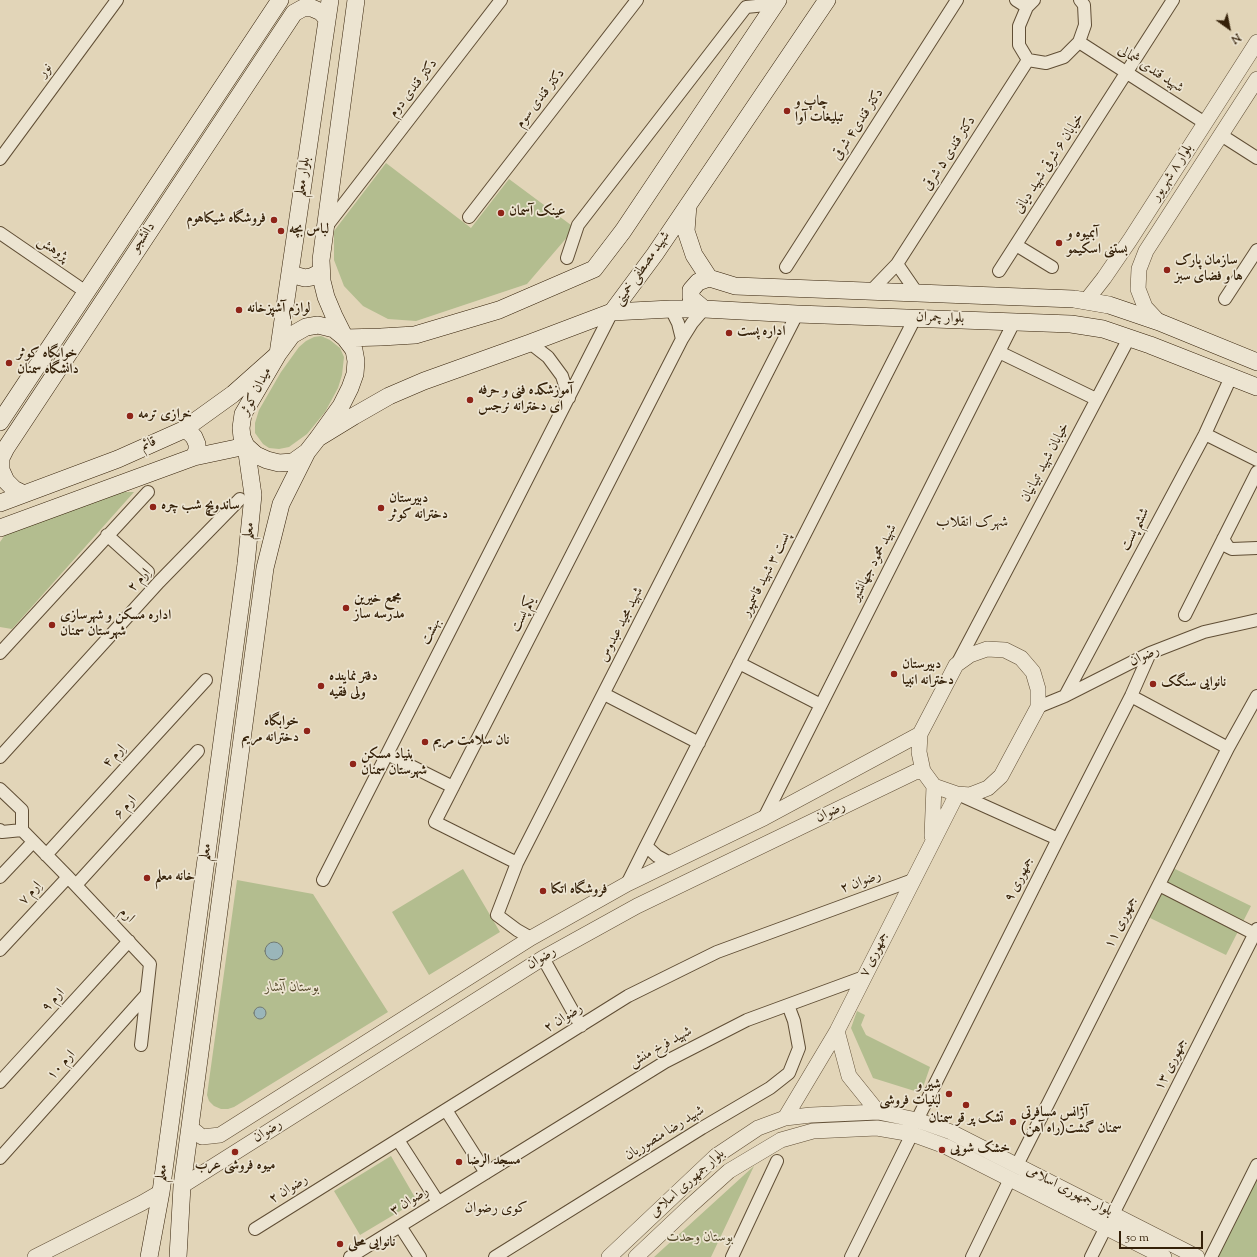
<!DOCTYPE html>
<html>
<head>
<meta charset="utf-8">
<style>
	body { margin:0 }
	#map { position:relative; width:1257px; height:1257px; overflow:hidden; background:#e2d5b8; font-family:"Sorts Mill Goudy",serif }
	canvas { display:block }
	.north { position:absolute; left:1209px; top:8px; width:40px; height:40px; -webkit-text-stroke:3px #ece4d1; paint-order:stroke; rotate:147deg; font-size:11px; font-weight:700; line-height:16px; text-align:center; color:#352109 }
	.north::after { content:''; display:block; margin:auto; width:14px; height:18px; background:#352109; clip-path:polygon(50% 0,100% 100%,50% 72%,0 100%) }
	.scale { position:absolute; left:1119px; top:1231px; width:84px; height:18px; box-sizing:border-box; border:2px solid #352109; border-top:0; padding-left:5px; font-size:12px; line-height:14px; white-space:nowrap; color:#352109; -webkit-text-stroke:3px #ece4d1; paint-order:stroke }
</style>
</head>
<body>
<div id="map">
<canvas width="1257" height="1257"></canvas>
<div class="north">N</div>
<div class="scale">50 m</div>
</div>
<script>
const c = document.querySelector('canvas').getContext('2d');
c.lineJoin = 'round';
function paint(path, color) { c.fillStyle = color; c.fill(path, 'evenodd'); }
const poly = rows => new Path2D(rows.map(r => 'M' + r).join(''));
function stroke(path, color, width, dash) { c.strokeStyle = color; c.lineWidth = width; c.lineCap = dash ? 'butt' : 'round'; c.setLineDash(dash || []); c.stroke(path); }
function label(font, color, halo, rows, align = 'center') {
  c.font = font + ' "Sorts Mill Goudy",Amiri,serif'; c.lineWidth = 3.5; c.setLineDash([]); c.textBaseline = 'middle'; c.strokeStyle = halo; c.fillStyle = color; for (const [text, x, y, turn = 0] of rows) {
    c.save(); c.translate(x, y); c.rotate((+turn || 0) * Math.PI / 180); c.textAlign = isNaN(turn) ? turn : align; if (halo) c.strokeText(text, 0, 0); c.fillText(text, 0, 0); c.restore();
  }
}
paint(poly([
	[386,163,471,228,509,179,575,228,527,284,416,321,388,319,363,306,344,286,334,260,334,231],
	[321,336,330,340,340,348,344,357,342,375,338,388,325,412,307,434,289,447,279,449,269,448,263,444,255,433,255,423,259,410,281,372,299,347,306,341,314,337],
	[107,492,134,492,12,629,0,627,0,542,7,532],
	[1171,867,1251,906,1226,955,1146,916],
	[463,869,500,932,429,975,392,912],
	[237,880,313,894,388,1012,234,1107,228,1109,221,1109,214,1106,209,1101,207,1095],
	[857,1011,865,1015,861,1025,866,1035,930,1067,921,1093,873,1078,851,1028],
	[391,1156,417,1201,360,1235,334,1191],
	[754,1166,711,1257,654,1257],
	[1257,1171,1257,1257,1214,1257]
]), '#b3bd8f');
const water = poly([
	'265 951a9 9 0 1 1 18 0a9 9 0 1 1-18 0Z',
	'254 1013a6 6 0 1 1 12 0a6 6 0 1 1-12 0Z'
]);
paint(water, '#9ab6ba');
stroke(water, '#727a73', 1);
const minor = poly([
	[1016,0,1027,7],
	[1034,0,1027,7,1019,26,1019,45,1028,60,1046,63,1064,57,1079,42,1085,25,1084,5,1080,0],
	[1079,42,1205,123],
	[1221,135,1257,158],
	[0,159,117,0],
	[469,217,637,0],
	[326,227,501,0],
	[0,233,86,292],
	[1016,245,1052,267],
	[567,258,578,225,746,7,776,4],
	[897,264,1028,60],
	[786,267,957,0],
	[999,271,1173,0],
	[871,291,897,264,917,293],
	[1225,299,1257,250],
	[671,309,678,323,682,339,692,323,704,309],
	[530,343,548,357,562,376,569,398],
	[999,352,1096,399],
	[1205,434,1257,460],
	[107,535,148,572],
	[1223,539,1228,547,1232,549,1257,548],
	[1185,615,1257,472],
	[0,653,148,492],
	[739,663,821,705],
	[957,664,1129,338],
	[604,694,699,743],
	[1065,696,1205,434,1231,377],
	[1131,696,1228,748],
	[1038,707,1065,696,1150,653,1204,632,1257,620],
	[387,754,453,787],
	[0,757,159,582,240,499],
	[0,789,22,810,22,830,2,832,0,830],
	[960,795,1058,839],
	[764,818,1014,322],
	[22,830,68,877,150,964,141,1045],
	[646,846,915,318],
	[46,855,206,680],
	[517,863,435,822,682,339],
	[0,877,33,842],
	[323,880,612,312],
	[627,884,646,846,657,856,670,863],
	[76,885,198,751],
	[1159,885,1255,934],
	[531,938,517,930,497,915,517,863,797,314],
	[0,950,68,877],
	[543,958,581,1026],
	[0,1082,129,941],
	[446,1110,486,1173],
	[917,1120,1058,839,1131,696,1150,653],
	[398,1140,438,1202],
	[0,1158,146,995],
	[1017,1165,1228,748,1257,696],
	[1113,1214,1257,929],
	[400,1226,420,1257],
	[255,1229,628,996,717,952,913,880],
	[350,1257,665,1062,747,1020,864,977],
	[495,1257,702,1128,770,1088,789,1073,799,1048,794,1021,788,1005],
	[732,1257,777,1161],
	[851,1257,912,1134],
	[972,1257,1010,1179],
	[1091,1257,1106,1227],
	[1211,1257,1257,1165]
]);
const tertiary = poly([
	[1086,301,1104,278,1130,240,1257,42],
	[1159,322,1145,307,1138,289,1139,269,1146,251,1257,79],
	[987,649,1005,650,1021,658,1033,672,1038,689,1038,707,1001,776,988,788,970,795,957,794,934,786,923,771,919,752,920,734,956,665,970,655,987,649],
	[932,836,934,786],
	[837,1031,849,1076,878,1112],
	[785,1118,837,1031,957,794],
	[190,1127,202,1137,220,1135,531,938,627,884,764,818,920,734],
	[182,1186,543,958,637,906,915,772,923,771],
	[35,1257,142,1203,161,1192],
	[609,1257,716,1156,758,1128,785,1118,811,1115,878,1112,917,1120,951,1132,1197,1257],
	[636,1257,689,1207,729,1171,781,1140,813,1131,877,1128,912,1134,945,1146,1164,1257]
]);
const secondary = poly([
	[356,0,321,260,322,281,326,297,334,316,345,338,381,337,415,335,499,310,594,269,623,231,778,0],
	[688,205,686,231,694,255,709,278,735,286,1074,299,1109,305,1159,322,1257,362],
	[290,272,294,275,305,278,311,277,321,272],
	[704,309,691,298,691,290,698,282,709,278],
	[612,312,671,309,704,309,797,314,1071,324,1103,329,1150,345,1257,387],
	[318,325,334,329,345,338,354,350,356,361,355,374,350,388,341,406,318,438,307,452,293,462,279,463,267,460,256,455,246,446,242,437,241,428,243,414,278,354,292,335,306,327,318,325],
	[0,422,280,0],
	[183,430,189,432,194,437,197,444,197,450,194,457],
	[318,438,354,416,389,396,424,381,530,343,612,312,655,254,827,0],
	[24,494,14,489,6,481,1,470,1,458,6,448,294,13,303,8,312,8,321,12,327,19],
	[0,503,118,459,183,430,233,394,278,354,330,0],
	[0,528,194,457,246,446,253,495,246,564,161,1192,149,1257],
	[178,1257,182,1186,265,568,281,504,307,452]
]);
stroke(minor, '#604e35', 14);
stroke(tertiary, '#604e35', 16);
stroke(secondary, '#352109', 18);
stroke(minor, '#ece4d1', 12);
stroke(tertiary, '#ece4d1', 15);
stroke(secondary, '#ece4d1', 17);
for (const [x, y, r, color] of [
	[787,111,4,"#8f2418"],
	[501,213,4,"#8f2418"],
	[274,220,4,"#8f2418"],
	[281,231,4,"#8f2418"],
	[1059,243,4,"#8f2418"],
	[1167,270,4,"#8f2418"],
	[239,310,4,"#8f2418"],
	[729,333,4,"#8f2418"],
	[9,363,4,"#8f2418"],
	[470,400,4,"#8f2418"],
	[130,416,4,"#8f2418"],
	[153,507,4,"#8f2418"],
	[381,508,4,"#8f2418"],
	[346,608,4,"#8f2418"],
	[52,625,4,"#8f2418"],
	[894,674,4,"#8f2418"],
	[1153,684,4,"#8f2418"],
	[321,686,4,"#8f2418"],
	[307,731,4,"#8f2418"],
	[425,742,4,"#8f2418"],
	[353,764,4,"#8f2418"],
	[147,878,4,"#8f2418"],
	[543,891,4,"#8f2418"],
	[949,1094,4,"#8f2418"],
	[966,1105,4,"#8f2418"],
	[1013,1122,4,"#8f2418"],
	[942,1150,4,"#8f2418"],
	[235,1152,4,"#8f2418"],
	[459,1162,4,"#8f2418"],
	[340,1244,4,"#8f2418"]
]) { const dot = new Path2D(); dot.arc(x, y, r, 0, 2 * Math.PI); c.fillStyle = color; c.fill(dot); stroke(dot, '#ece4d1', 1.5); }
label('14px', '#352109', '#ece4d1', [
	["شهید قندی شمالی",1150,70,33],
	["نور",46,71,-54],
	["دکتر قندی دوم",414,89,-52],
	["دکتر قندی سوم",541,99,-52],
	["دکتر قندی۴ شرقی",859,125,-57],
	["دکتر قندی ۵ شرقی",950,154,-57],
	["خیابان ۶ شرقی شهید دیانی",1050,164,-57],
	["بلوار ۸ شهریور",1173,173,-57],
	["بلوار معلم",304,177,-82],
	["دانشجو",144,238,-56],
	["پژوهش",52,250,34],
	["شهید مصطفی خمینی",643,269,-55],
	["بلوار چمران",940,319,2],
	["میدان کوثر",257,392,-63],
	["قائم",149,445,-25],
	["خیابان شهید تبیانیان",1046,463,-62],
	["ششم پست",1136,530,-62],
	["معلم",250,531,-84],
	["شهید محمود جهانشیر",875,563,-63],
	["پست ۳ شهید قاسمپور",767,575,-63],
	["اِرم ۲",140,581,-47],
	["یکم پست",524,615,-63],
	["شهید مجید عبدوس",622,625,-63],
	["بهشت",432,632,-63],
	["رضوان",1145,657,-25],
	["اِرم ۴",115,757,-47],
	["ارم ۶",126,808,-48],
	["رضوان",831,813,-26],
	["معلم",207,852,-82],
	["جمهوری ۹",1020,880,-63],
	["رضوان ۲",861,883,-20],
	["اِرم ۷",31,894,-47],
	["ارم",126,916,46],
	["جمهوری ۱۱",1122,923,-63],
	["جمهوری ۷",875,955,-63],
	["رضوان",542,959,-31],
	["ارم ۹",54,1001,-47],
	["رضوان ۲",564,1019,-32],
	["شهید فرخ منش",661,1048,-29],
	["جمهوری ۱۳",1172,1065,-63],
	["ارم ۱۰",62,1066,-48],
	["رضوان",268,1132,-32],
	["شهید رضا منصوریان",665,1134,-32],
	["معلم",163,1173,-82],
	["بلوار جمهوری اسلامی",688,1184,-42],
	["رضوان ۲",289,1190,-32],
	["بلوار جمهوری اسلامی",1069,1192,27],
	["رضوان ۳",410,1202,-32]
]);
label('bold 14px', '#352109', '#ece4d1', [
	["چاپ و",795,103],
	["تبلیغات آوا",795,119],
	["عینک آسمان",509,213],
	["فروشگاه شیکاهوم",266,220,"right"],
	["لباس بچه",289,231],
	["آبمیوه و",1067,235],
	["بستنی اسکیمو",1067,251],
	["سازمان پارک",1175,262],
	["ها و فضای سبز",1175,278],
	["لوازم آشپزخانه",247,310],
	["اداره پست",737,333],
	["خوابگاه کوثر",17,355],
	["دانشگاه سمنان",17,371],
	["آموزشکده فنی و حرفه",478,392],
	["ای دخترانه نرجس",478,408],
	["خرازی ترمه",138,416],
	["دبیرستان",389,500],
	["دخترانه کوثر",389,516],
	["ساندویچ شب چره",161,507],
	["مجمع خیرین",354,600],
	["مدرسه ساز",354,616],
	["اداره مسکن و شهرسازی",60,617],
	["شهرستان سمنان",60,633],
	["دبیرستان",902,666],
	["دخترانه انبیا",902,682],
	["دفتر نماینده",329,678],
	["ولی فقیه",329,694],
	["نانوایی سنگک",1161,684],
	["خوابگاه",299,723,"right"],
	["دخترانه مریم",299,739,"right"],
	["نان سلامت مریم",433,742],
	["بنیاد مسکن",361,756],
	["شهرستان سمنان",361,772],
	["خانه معلم",155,878],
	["فروشگاه اتکا",551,891],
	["شیر و",941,1086,"right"],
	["لبنیات فروشی",941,1102,"right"],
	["آژانس مسافرتی",1021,1114],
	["سمنان گشت(راه آهن)",1021,1130],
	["تشک پر قو سمنان",966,1120,"center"],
	["خشک شویی",950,1150],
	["مسجد الرضا",467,1162],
	["میوه فروشی عرب",235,1167,"center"],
	["نانوایی محلی",348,1244]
], 'left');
label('italic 14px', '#54482a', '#ece4d1', [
	["بوستان آبشار",292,989],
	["بوستان وحدت",700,1239]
]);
label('15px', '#352109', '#ece4d1', [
	["شهرک انقلاب",972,523],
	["کوی رضوان",496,1209]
]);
</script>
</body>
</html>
